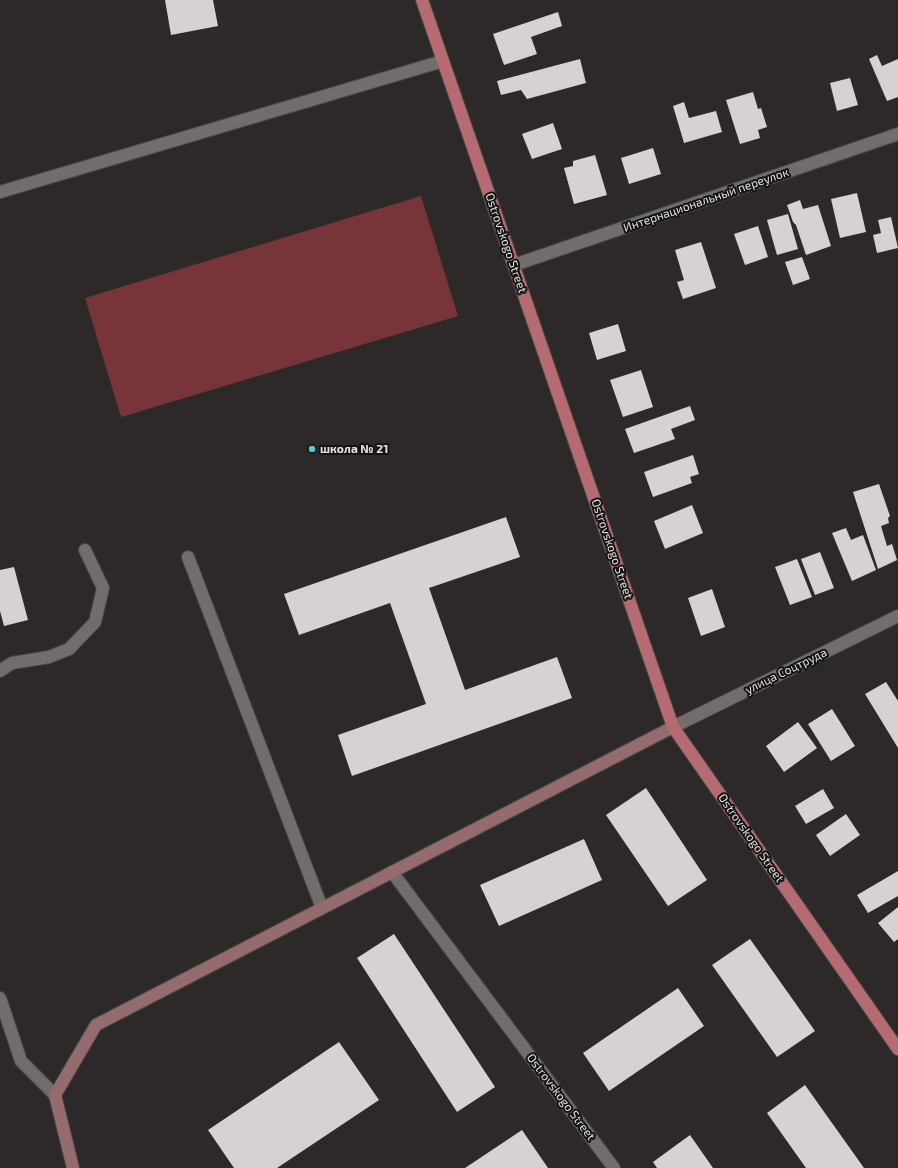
<!DOCTYPE html>
<html>
<head>
<meta charset="utf-8">
<style>
	body { margin:0 }
	canvas { display:block; background:#2d2929 }
</style>
</head>
<body>
<canvas width="898" height="1168"></canvas>
<script>
const c = document.querySelector('canvas').getContext('2d');
c.lineJoin = 'round';
function paint(path, color) { c.fillStyle = color; c.fill(path, 'evenodd'); }
const poly = rows => new Path2D(rows.map(r => 'M' + r).join(''));
function stroke(path, color, width, dash) { c.strokeStyle = color; c.lineWidth = width; c.lineCap = dash ? 'butt' : 'round'; c.setLineDash(dash || []); c.stroke(path); }
function label(font, color, halo, rows, align = 'center') {
  c.font = font + ' "Exo 2",sans-serif'; c.lineWidth = 4; c.setLineDash([]); c.textBaseline = 'middle'; c.strokeStyle = halo; c.fillStyle = color; for (const [text, x, y, turn = 0] of rows) {
    c.save(); c.translate(x, y); c.rotate((+turn || 0) * Math.PI / 180); c.textAlign = isNaN(turn) ? turn : align; if (halo) c.strokeText(text, 0, 0); c.fillText(text, 0, 0); c.restore();
  }
}
paint(poly([
	[421,196,458,316,121,417,85,298]
]), '#77353a');
paint(poly([
	[165,0,213,0,218,26,171,35],
	[558,12,562,26,531,37,537,54,504,65,493,34],
	[877,55,882,66,898,59,898,97,887,101,869,59],
	[580,59,586,83,527,99,521,90,501,95,497,81],
	[850,78,858,105,837,111,830,83],
	[753,92,758,109,761,108,767,127,758,130,760,138,740,144,726,100],
	[684,102,689,118,716,111,722,132,684,143,673,106],
	[553,123,562,149,532,159,522,134],
	[653,148,661,174,629,184,621,158],
	[595,155,607,195,574,204,564,168,573,166,573,161],
	[857,193,866,232,840,238,831,199],
	[800,200,803,209,818,205,831,246,806,255,796,225,793,222,787,205],
	[788,214,798,249,777,255,767,220],
	[891,217,898,248,877,253,873,235,881,233,878,220],
	[758,226,768,257,745,265,734,234],
	[701,242,716,288,683,299,677,282,684,280,675,250],
	[802,257,810,279,793,285,785,262],
	[618,324,626,351,597,360,589,333],
	[641,370,653,407,623,417,610,380],
	[690,406,695,420,671,429,675,439,634,453,625,429],
	[693,455,699,474,690,477,692,483,653,497,644,472],
	[879,484,890,516,888,518,889,523,881,526,887,546,892,544,897,560,878,569,853,492],
	[692,505,703,533,665,549,654,521],
	[506,517,520,557,429,588,465,690,557,657,572,698,352,776,338,735,426,704,390,603,299,635,284,594],
	[846,528,851,540,863,535,876,570,852,581,832,533],
	[820,552,834,588,815,595,801,559],
	[797,559,812,597,790,605,775,567],
	[14,567,28,620,4,626,0,611,0,570],
	[712,589,725,627,701,636,688,598],
	[886,682,898,701,898,748,865,694],
	[832,709,855,746,831,761,808,724],
	[798,722,817,748,784,772,766,746],
	[646,788,707,880,668,906,606,815],
	[823,789,834,808,806,824,795,806],
	[846,814,860,835,830,856,816,835],
	[584,839,602,880,499,926,480,885],
	[898,871,898,896,868,913,857,895],
	[898,907,898,939,894,942,878,923],
	[394,934,495,1087,457,1112,357,958],
	[750,939,815,1031,777,1057,712,965],
	[678,988,704,1026,609,1091,583,1053],
	[339,1042,379,1100,277,1168,234,1168,208,1130],
	[805,1085,864,1168,806,1168,767,1113],
	[522,1130,548,1168,465,1168],
	[690,1135,713,1168,657,1168,653,1162]
]), '#d7d2d2');
const lane = poly([
	[0,192,443,61],
	[188,557,322,908],
	[0,671,12,663,49,657,69,649,95,622,103,588,85,550],
	[0,998,21,1061,55,1095]
]);
const street = poly([
	[514,265,898,134],
	[673,727,898,616],
	[392,872,614,1168]
]);
const secondary = poly([
	[73,1168,55,1095,96,1025,673,727]
]);
const primary = poly([
	[422,0,673,727,898,1049]
]);
stroke(lane, '#4b4848', 14);
stroke(street, '#4b4848', 14);
stroke(secondary, '#4b4848', 14);
stroke(primary, '#4b4848', 14);
stroke(lane, '#726d6d', 12);
stroke(street, '#726d6d', 12);
stroke(secondary, '#946c6f', 12);
stroke(primary, '#b56b71', 12);
for (const [x, y, r, color] of [
	[312,449,4,"#52cdcf"]
]) { const dot = new Path2D(); dot.arc(x, y, r, 0, 2 * Math.PI); c.fillStyle = color; c.fill(dot); stroke(dot, '#141212', 1.5); }
label('12px', '#e3e0e0', '#141212', [
	["Интернациональный переулок",706,200,-19],
	["Ostrovskogo Street",506,243,71],
	["Ostrovskogo Street",612,549,71],
	["улица Соцтруда",786,671,-26],
	["Ostrovskogo Street",751,838,55],
	["Ostrovskogo Street",561,1097,53]
]);
label('bold 12px', '#e3e0e0', '#141212', [
	["школа № 21",320,449]
], 'left');
</script>
</body>
</html>
